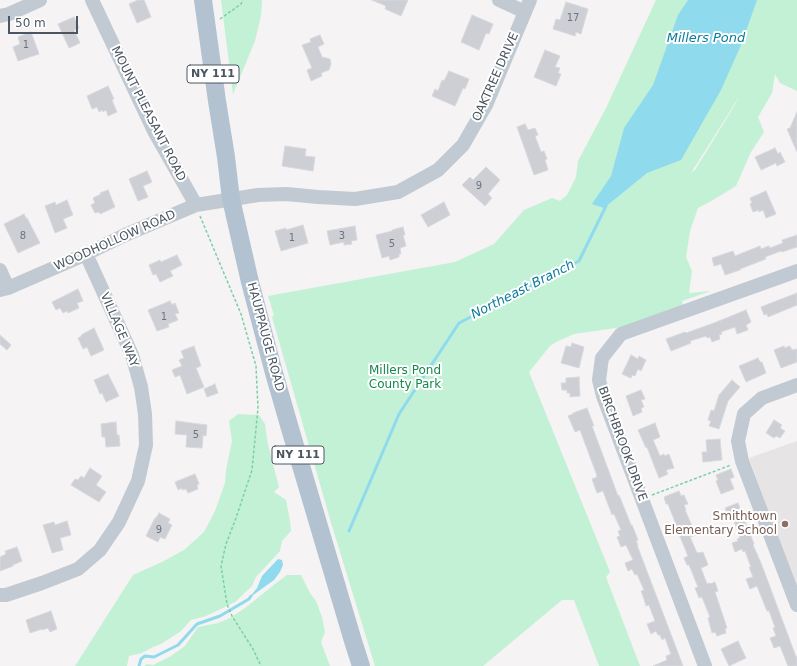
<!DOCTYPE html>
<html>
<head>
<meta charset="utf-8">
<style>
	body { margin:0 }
	#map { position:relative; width:797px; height:666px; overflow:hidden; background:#f5f3f3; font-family:"DejaVu Sans",sans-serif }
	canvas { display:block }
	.scale { position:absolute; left:8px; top:16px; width:70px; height:18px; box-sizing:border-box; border:2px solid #4a5661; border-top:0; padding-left:5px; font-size:12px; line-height:14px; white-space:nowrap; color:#4a5661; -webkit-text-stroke:3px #fff; paint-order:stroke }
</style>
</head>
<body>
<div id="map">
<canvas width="797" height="666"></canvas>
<div class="scale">50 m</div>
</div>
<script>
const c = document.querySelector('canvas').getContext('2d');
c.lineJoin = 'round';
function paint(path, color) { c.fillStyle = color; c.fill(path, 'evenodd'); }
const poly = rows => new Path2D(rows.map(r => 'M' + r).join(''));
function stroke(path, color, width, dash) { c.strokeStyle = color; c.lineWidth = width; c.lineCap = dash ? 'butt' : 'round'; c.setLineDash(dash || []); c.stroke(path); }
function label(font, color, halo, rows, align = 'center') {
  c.font = font + ' "DejaVu Sans",sans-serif'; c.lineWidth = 4; c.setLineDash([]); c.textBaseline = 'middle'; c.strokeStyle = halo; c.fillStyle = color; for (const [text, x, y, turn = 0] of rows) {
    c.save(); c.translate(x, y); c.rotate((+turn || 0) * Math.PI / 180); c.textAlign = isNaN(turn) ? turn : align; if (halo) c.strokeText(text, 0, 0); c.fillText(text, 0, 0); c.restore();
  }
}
paint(poly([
	[797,441,797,589,749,458]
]), '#e6e4e5');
paint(poly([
	[221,0,262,0,261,16,255,41,233,94],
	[656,0,797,0,797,91,780,83,775,74,772,93,758,117,764,132,751,152,736,186,713,200,698,208,690,231,686,257,692,271,689,293,711,291,682,301,683,305,623,327,574,334,556,342,550,346,529,372,610,572,606,577,640,666,599,666,574,600,562,600,483,666,375,666,332,526,272,317,274,315,268,296,455,262,494,244,524,210,552,198,560,201,567,195,576,177,578,161,606,108],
	[739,97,736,103,695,170,691,173],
	[238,414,259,415,265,424,268,445,279,487,274,492,286,500,290,521,291,531,282,541,280,551,256,577,252,586,235,602,206,616,191,620,181,631,161,644,153,647,142,653,129,656,127,666,75,666,133,575,162,562,184,550,204,532,215,511,225,483,226,470,232,441,229,421],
	[287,575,301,575,310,593,316,601,322,617,325,632,321,642,330,666,144,666,147,664,153,665,171,656,185,646,198,627,218,623,230,618,245,608,275,584]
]), '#c3f1d5');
paint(poly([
	[688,0,757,0,741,45,721,90,681,160,647,173,604,208,592,204,611,176,624,128,653,85,678,15],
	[278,559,282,560,283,565,280,572,274,580,249,598,257,588,262,576]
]), '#90daee');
stroke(poly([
	[349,531,399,414,459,323,579,261,606,206],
	[139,666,141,659,145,656,154,657,178,645,197,624,220,616,249,599,251,596]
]), '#90daee', 3);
const building = poly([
	[138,0,144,0,151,17,137,23,129,4,138,0],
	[372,0,408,0,401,16,385,9,386,6,372,0],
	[566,2,588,9,581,34,576,32,575,36,553,29,556,19,560,20,566,2],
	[472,15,493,24,489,34,486,33,479,50,461,42,472,15],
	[74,17,79,28,74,30,80,43,69,48,58,24,74,17],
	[31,32,39,54,18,61,13,47,20,44,18,37,31,32],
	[320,35,324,44,318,47,322,57,330,59,331,64,329,70,321,73,322,76,311,81,307,70,312,68,302,45,311,42,310,39,320,35],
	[545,50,560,56,555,67,560,68,558,73,561,74,556,86,534,77,545,50],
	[449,71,469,79,465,89,463,88,455,106,432,96,435,89,438,91,442,80,444,81,449,71],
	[108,86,114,99,112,100,117,112,108,116,106,110,103,112,102,110,99,112,97,107,92,109,87,96,108,86],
	[797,112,797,152,787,129,790,128,797,112],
	[525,124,528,130,535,128,538,135,535,136,541,152,544,151,547,159,545,160,548,170,534,175,517,127,525,124],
	[285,146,306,149,305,156,315,157,313,171,282,166,285,146],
	[775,148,778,154,780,152,785,162,777,166,776,163,761,170,755,157,775,148],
	[486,167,500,180,488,194,492,198,485,206,462,185,470,177,473,180,486,167],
	[147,171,152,182,143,186,148,197,138,201,129,179,147,171],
	[108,190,115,207,100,214,99,212,95,213,91,205,95,203,93,198,101,194,100,193,108,190],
	[766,191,776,214,766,218,763,210,759,212,759,210,753,212,750,204,752,203,750,198,766,191],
	[67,200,73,215,63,219,67,228,55,233,45,206,55,202,56,205,67,200],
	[444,202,450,215,428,227,421,215,444,202],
	[24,214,26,218,27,218,40,243,18,253,4,224,24,214],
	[303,225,308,243,281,251,275,231,286,228,286,230,303,225],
	[355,226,357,240,351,241,352,244,344,245,344,242,330,245,327,231,355,226],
	[403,227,405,235,403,235,406,246,400,248,401,254,399,254,399,257,390,260,389,256,382,258,376,235,392,231,392,230,403,227],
	[797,235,797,247,782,252,781,251,765,257,766,259,740,269,740,270,725,275,721,264,714,266,712,258,733,251,735,256,760,246,761,249,769,246,770,248,783,243,782,240,797,235],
	[177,255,182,265,170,271,173,276,160,282,156,274,153,275,149,265,160,260,161,262,177,255],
	[78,289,83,301,77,303,79,308,68,313,67,311,63,313,60,308,56,310,52,302,78,289],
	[797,293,797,305,768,317,767,314,764,315,761,307,797,293],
	[170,301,172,305,175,303,179,313,175,314,178,320,168,324,169,327,157,331,148,310,170,301],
	[746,310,751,322,746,325,748,330,737,334,735,327,721,332,722,334,719,335,720,339,712,342,710,337,707,338,706,336,690,341,691,343,671,351,666,339,685,332,686,333,714,323,746,310],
	[94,328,104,350,91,356,87,347,83,349,78,338,82,336,81,335,94,328],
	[0,335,11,345,7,350,0,344,0,335],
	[572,343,584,347,579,368,561,363,566,346,571,347,572,343],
	[194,346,201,366,196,368,204,387,187,394,180,375,175,377,172,370,182,366,179,360,184,358,181,351,194,346],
	[784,346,784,348,790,346,792,350,797,349,797,362,781,368,774,350,784,346],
	[631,355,638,359,639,356,646,360,641,371,638,369,635,376,632,375,631,378,622,374,631,355],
	[758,358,760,362,762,362,766,373,746,382,739,366,758,358],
	[108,374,119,396,106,402,102,393,100,394,94,380,108,374],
	[579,377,580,396,570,397,570,393,567,393,567,390,562,390,561,383,566,383,566,378,579,377],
	[732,380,740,387,728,401,719,429,709,426,711,421,708,420,711,410,714,411,719,395,732,380],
	[215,384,218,393,207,397,204,389,215,384],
	[641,390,645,399,641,400,644,407,641,408,642,412,633,416,626,396,641,390],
	[587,408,594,426,592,426,618,496,619,495,631,525,632,525,638,540,636,541,638,545,637,545,683,666,653,666,667,660,666,656,671,654,665,638,662,640,660,635,658,635,656,631,651,634,647,624,655,621,649,605,646,606,644,599,641,591,644,590,637,574,635,575,632,569,628,571,625,563,633,560,626,545,621,547,617,537,620,536,618,531,621,530,614,514,612,515,603,491,597,493,592,479,597,477,596,473,580,430,575,432,568,416,573,414,573,413,587,408],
	[774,420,782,425,780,428,785,431,780,438,776,436,774,438,766,433,774,420],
	[176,421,207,425,206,436,203,435,202,448,186,447,187,435,175,434,176,421],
	[116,422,117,435,119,435,120,446,106,447,105,437,102,437,101,424,116,422],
	[655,423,660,437,653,440,660,456,664,454,665,456,669,454,674,468,666,470,668,474,659,478,647,447,646,448,638,430,655,423],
	[720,439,722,460,703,462,702,452,707,452,706,440,720,439],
	[90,468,102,476,96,485,106,492,99,502,71,485,75,479,78,480,81,476,84,478,90,468],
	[731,469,734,477,730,479,734,489,721,494,716,481,718,480,716,475,731,469],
	[195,474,199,484,197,485,198,489,188,493,186,489,182,490,182,488,178,490,175,482,195,474],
	[679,491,681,496,684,495,688,504,684,505,686,510,685,510,696,535,690,537,697,553,698,552,699,553,703,552,708,565,701,568,707,584,710,583,710,584,715,582,718,591,715,592,727,628,725,629,726,633,717,636,715,632,712,633,708,618,710,617,702,597,699,598,695,588,698,587,689,565,687,565,684,558,688,556,676,527,677,527,668,504,666,504,664,497,679,491],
	[738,503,754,544,753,545,761,563,795,654,797,658,797,666,788,666,780,646,774,648,770,638,776,636,773,628,775,627,769,611,767,611,757,586,750,589,746,579,753,577,749,567,751,567,745,551,743,552,742,549,735,552,732,543,738,541,737,539,740,538,734,521,731,522,725,508,738,503],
	[159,513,170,519,168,523,172,525,165,539,160,537,158,542,146,536,155,518,156,518,159,513],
	[67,521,71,535,60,538,63,550,52,553,43,525,54,522,55,525,67,521],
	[17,547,22,561,13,565,13,566,0,571,0,557,6,554,5,551,17,547],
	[51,611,57,629,50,632,48,628,42,630,42,629,30,633,26,620,51,611],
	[738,641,746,658,729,666,721,649,738,641]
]);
paint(building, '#cdcfd5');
stroke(building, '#d7d9de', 1);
stroke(poly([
	[220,19,241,4,243,0],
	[200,216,241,314,256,366,258,408,252,470,236,518,226,544,221,566,227,604,232,616,253,649,261,666],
	[652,495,731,465]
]), '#7ad0a6', 1.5, [3, 2]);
stroke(poly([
	[92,0,154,131,196,205],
	[499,0,525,12],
	[0,16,9,14,40,0],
	[0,270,8,288],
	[0,290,8,288,86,254,125,235,196,205,258,195,286,194,318,197,355,199,398,192,438,170,463,145,486,105,530,0],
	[797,385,762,398,744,414,738,441,742,461,797,605],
	[0,595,6,595,42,583,78,569,100,550,119,522,138,481,146,445,145,414,141,387,132,355,86,254],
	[705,666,603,396,599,380,602,358,621,334,797,271]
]), '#c1cad2', 14);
stroke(poly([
	[203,0,217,101,226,157,231,199,250,282,274,373,291,432,353,641,361,666]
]), '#b3c2d1', 18);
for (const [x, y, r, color] of [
	[785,524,4,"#8d6e63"]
]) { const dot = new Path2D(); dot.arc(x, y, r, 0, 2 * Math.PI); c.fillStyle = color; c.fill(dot); stroke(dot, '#fff', 1.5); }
label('10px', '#6b747e', null, [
	["17",573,18],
	["1",26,45],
	["9",479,186],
	["8",23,236],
	["3",342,236],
	["1",292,238],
	["5",392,244],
	["1",164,317],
	["5",196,435],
	["9",159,530]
]);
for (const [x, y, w] of [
	[213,74,52],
	[298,455,52]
]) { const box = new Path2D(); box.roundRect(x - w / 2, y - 9, w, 18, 3); c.fillStyle = '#fff'; c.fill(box); stroke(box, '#4a5661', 1); }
label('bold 11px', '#4a5661', null, [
	["NY 111",213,74],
	["NY 111",298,455]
]);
label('12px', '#4a5661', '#fff', [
	["OAKTREE DRIVE",496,77,-66],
	["MOUNT PLEASANT ROAD",148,114,63],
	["WOODHOLLOW ROAD",115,241,-24],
	["VILLAGE WAY",119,330,67],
	["HAUPPAUGE ROAD",265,337,75],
	["BIRCHBROOK DRIVE",622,444,70]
]);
label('12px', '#17864f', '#fff', [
	["Millers Pond",405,371],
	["County Park",405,385]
]);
label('12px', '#785e54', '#fff', [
	["Smithtown",777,517],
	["Elementary School",777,531]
], 'right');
label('italic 13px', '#0c7c9b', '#fff', [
	["Millers Pond",706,39],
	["Northeast Branch",523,290,-27]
]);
</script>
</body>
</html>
